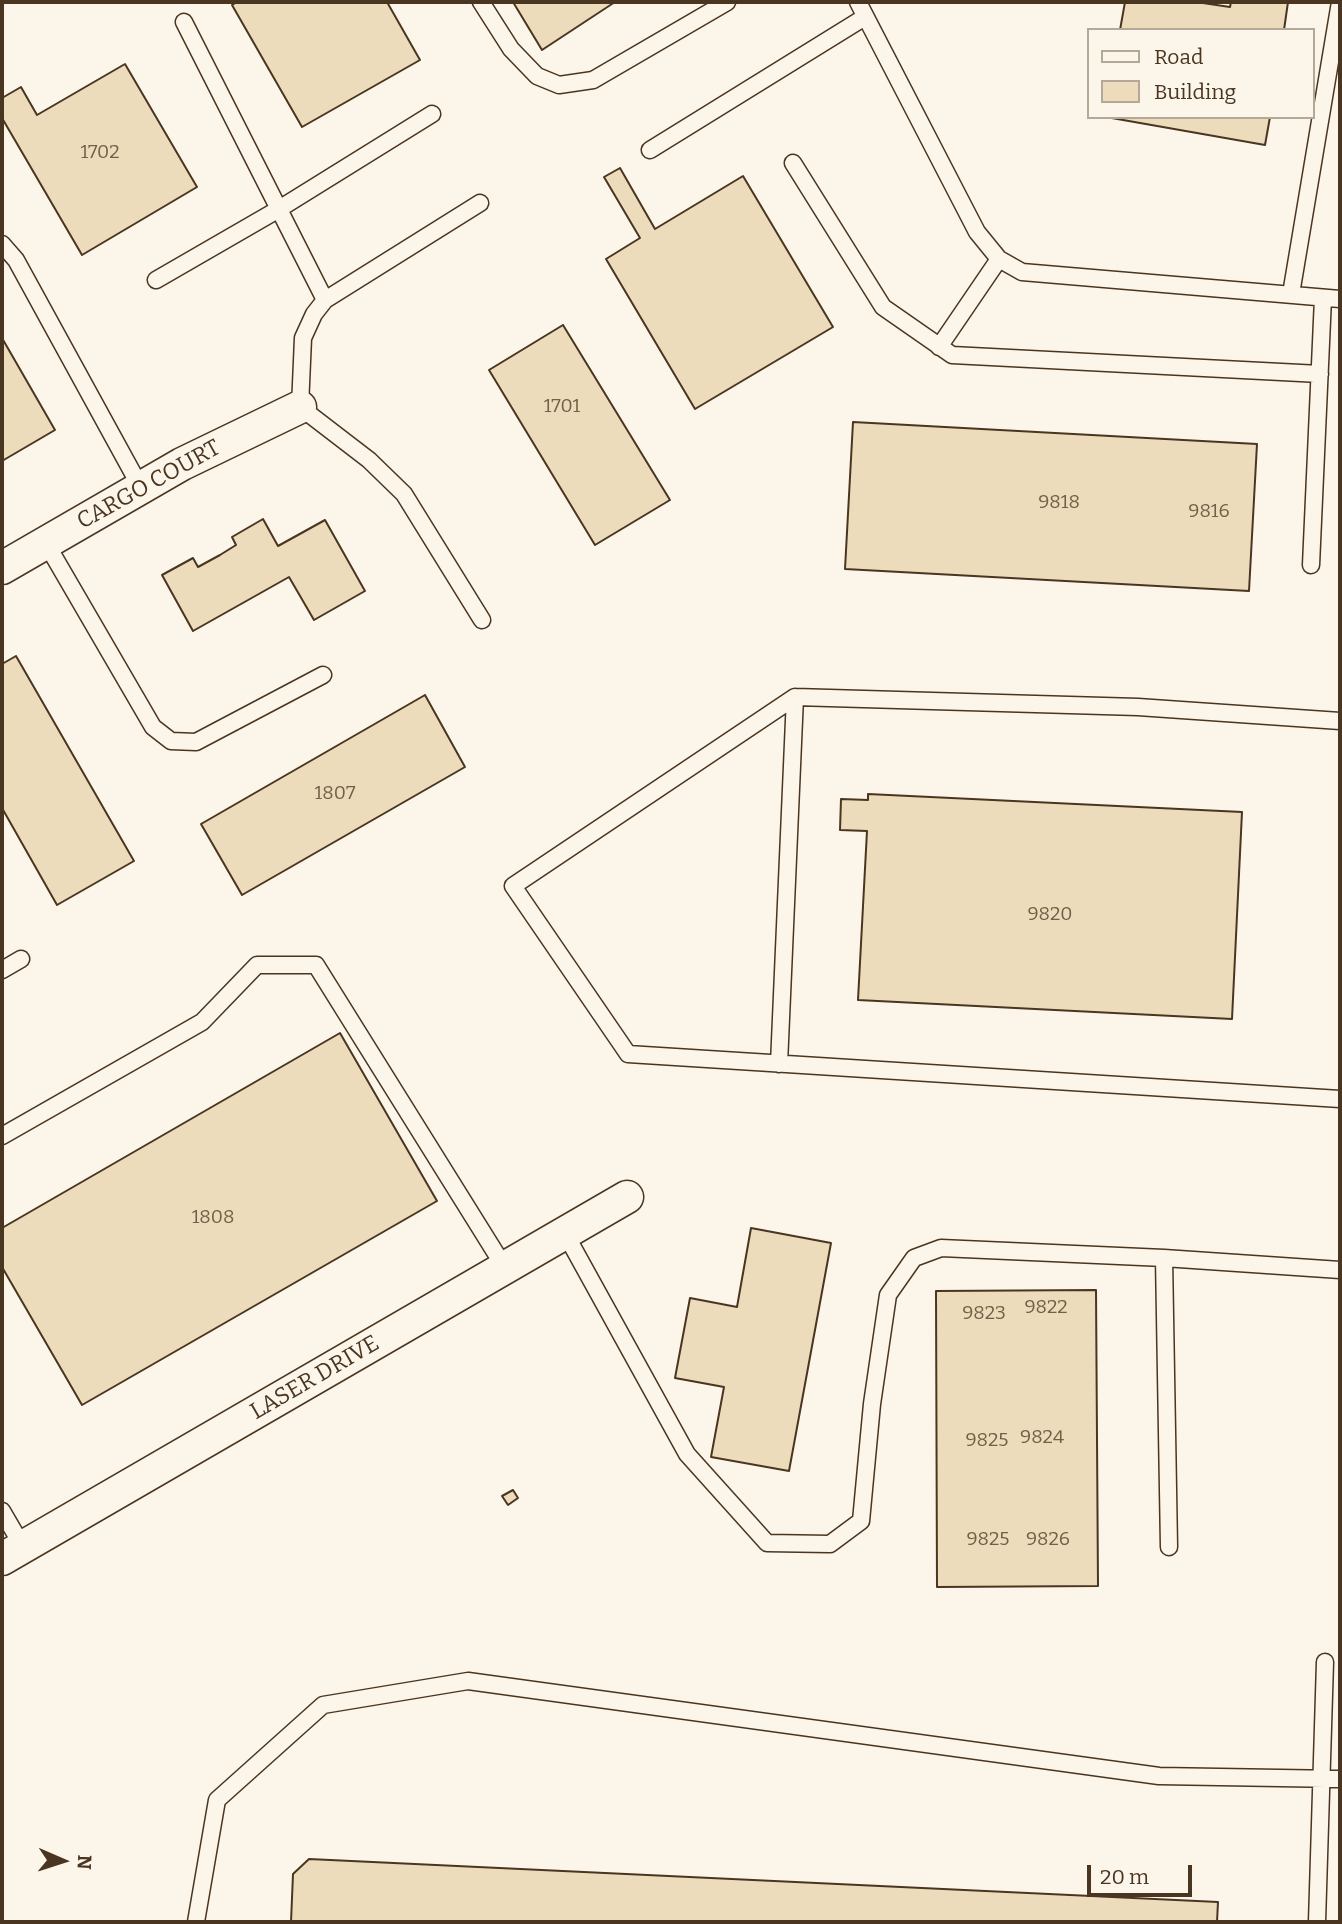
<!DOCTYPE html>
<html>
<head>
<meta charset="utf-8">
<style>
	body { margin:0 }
	#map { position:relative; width:1342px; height:1924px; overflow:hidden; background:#fbf6e9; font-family:Bitter,serif }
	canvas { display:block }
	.frame { position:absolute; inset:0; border:4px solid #4a3520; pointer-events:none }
	.legend { position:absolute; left:1087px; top:28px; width:228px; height:91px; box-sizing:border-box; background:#fbf6e9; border:2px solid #b4a999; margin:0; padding:9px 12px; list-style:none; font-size:21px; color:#4a3520 }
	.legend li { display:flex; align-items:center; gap:14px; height:35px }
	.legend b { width:35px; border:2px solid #b4a999 }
	.north { position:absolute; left:28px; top:1826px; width:70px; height:70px; -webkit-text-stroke:5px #fbf6e9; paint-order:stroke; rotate:93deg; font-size:19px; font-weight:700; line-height:28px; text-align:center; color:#4a3520 }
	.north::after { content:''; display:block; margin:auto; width:24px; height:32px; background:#4a3520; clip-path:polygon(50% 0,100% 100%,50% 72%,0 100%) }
	.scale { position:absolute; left:1087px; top:1865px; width:105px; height:32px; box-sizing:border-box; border:4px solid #4a3520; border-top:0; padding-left:9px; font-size:21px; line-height:24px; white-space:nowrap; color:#4a3520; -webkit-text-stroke:5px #fbf6e9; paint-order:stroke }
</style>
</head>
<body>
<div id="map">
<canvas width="1342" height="1924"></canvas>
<div class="frame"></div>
<ul class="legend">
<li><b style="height:9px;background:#fbf6e9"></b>Road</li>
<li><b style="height:19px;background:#ecdcbc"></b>Building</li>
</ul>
<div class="north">N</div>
<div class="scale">20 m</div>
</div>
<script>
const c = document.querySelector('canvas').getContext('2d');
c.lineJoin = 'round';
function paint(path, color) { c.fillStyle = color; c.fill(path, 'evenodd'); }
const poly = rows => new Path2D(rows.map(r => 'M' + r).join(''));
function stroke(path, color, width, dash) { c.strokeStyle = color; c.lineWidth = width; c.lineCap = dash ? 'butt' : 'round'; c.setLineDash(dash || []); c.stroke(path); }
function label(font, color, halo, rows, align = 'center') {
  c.font = font + ' Bitter,serif'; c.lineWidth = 5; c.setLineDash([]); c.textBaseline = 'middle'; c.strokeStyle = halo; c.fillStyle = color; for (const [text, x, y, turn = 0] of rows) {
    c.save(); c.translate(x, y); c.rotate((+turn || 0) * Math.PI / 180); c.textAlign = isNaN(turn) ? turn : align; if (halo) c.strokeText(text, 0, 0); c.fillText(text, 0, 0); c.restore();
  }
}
const building = poly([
	[237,2,387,2,420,60,302,127,232,5,237,2],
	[513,2,615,2,542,50,513,2],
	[1125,2,1196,2,1230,7,1231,2,1288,2,1284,30,1120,30,1125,2],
	[125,64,197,187,82,255,2,118,2,98,21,87,37,115,125,64],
	[1106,117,1270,117,1265,145,1106,117],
	[620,168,655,229,743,176,833,327,695,409,606,259,640,238,604,177,620,168],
	[563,325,670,500,595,545,489,370,563,325],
	[2,338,55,430,2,461,2,338],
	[853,422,1257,444,1249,591,845,569,853,422],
	[263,519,278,546,325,520,365,591,314,620,289,577,193,631,162,575,193,558,198,567,220,555,236,545,232,537,263,519],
	[16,656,134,861,57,905,2,808,2,664,16,656],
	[425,695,465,767,242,895,201,824,425,695],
	[868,794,1242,812,1232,1019,858,1000,867,831,840,830,841,799,868,800,868,794],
	[340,1033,437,1201,82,1405,2,1267,2,1228,340,1033],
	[751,1228,831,1243,789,1471,711,1457,724,1387,675,1378,690,1298,737,1307,751,1228],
	[1096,1290,1098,1586,937,1587,936,1291,1096,1290],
	[513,1490,518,1498,508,1505,502,1496,513,1490],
	[309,1859,1218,1902,1217,1922,291,1922,293,1874,309,1859]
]);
paint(building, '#ecdcbc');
stroke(building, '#4a3520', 2);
const lane = poly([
	[481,2,511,49,537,76,559,85,593,80,727,2],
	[858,2,977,232,999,259,1022,272,1340,299],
	[184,22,325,300],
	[650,150,865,17],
	[793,163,883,307,952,355,1320,374],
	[480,203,325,300,314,314,303,338,300,407,369,460,404,494,482,620],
	[2,244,16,260,141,488],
	[156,280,279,209,432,114],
	[1291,294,1340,2],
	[939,347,999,259],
	[46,543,153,727,171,741,196,742,323,675],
	[1311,565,1323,298],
	[1340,721,1138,707,795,697,513,886,628,1054,1340,1099],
	[2,970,21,959],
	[779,1064,795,697],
	[2,1136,202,1022,257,965,316,965,505,1268],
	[565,1233,687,1454,767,1543,830,1544,861,1521,872,1404,888,1295,914,1258,941,1248,1164,1258],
	[2,1511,23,1547],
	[1169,1547,1164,1258,1340,1270],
	[196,1922,217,1800,323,1705,468,1681,1159,1776,1340,1779],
	[1317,1922,1325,1662]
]);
const street = poly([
	[2,568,182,464,300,407],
	[2,1559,627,1197]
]);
stroke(lane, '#4a3520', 19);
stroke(street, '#4a3520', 35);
stroke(lane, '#fbf6e9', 16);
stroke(street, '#fbf6e9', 32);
label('19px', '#725f47', null, [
	["1702",100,153],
	["1701",562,407],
	["9818",1059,503],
	["9816",1209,512],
	["1807",335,794],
	["9820",1050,915],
	["1808",213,1218],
	["9822",1046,1308],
	["9823",984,1314],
	["9824",1042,1438],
	["9825",987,1441],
	["9825",988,1540],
	["9826",1048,1540]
]);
label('23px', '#4a3520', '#fbf6e9', [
	["CARGO COURT",149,485,-29],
	["LASER DRIVE",315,1378,-30]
]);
</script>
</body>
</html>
